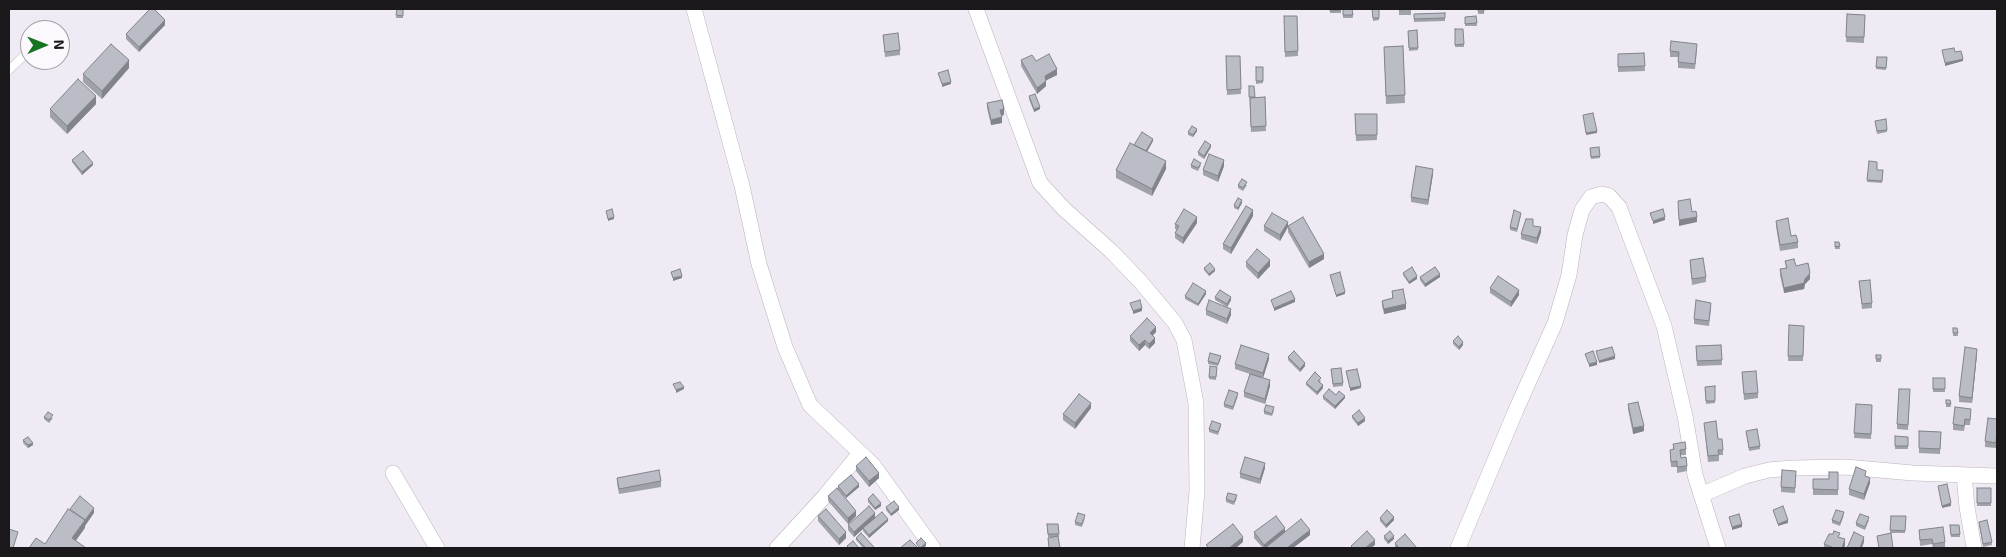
<!DOCTYPE html>
<html>
<head>
<meta charset="utf-8">
<style>
	body { margin:0 }
	#map { position:relative; width:2006px; height:557px; overflow:hidden; background:#efeaf3; font-family:"Exo 2",sans-serif }
	canvas { display:block }
	.frame { position:absolute; inset:0; border:10px solid #1b181c; pointer-events:none }
	.north { position:absolute; left:20px; top:20px; width:50px; height:50px; box-sizing:border-box; background:#fbf8fe; border:1px solid #a19ea4; border-radius:50%; rotate:89deg; font-size:14px; font-weight:700; line-height:20px; text-align:center; color:#1b181c }
	.north::after { content:''; display:block; margin:auto; width:18px; height:22px; background:#177422; clip-path:polygon(50% 0,100% 100%,50% 72%,0 100%) }
</style>
</head>
<body>
<div id="map">
<canvas width="2006" height="557"></canvas>
<div class="frame"></div>
<div class="north">N</div>
</div>
<script>
const c = document.querySelector('canvas').getContext('2d');
c.lineJoin = 'round';
const poly = rows => new Path2D(rows.map(r => 'M' + r).join(''));
function stroke(path, color, width, dash) { c.strokeStyle = color; c.lineWidth = width; c.lineCap = dash ? 'butt' : 'round'; c.setLineDash(dash || []); c.stroke(path); }
function paint(path, color) { c.fillStyle = color; c.fill(path, 'evenodd'); }
const service = poly([
	[9,70,30,50]
]);
const minor = poly([
	[694,9,742,186,759,264,785,347,810,405,873,465,933,548],
	[976,9,1040,183,1064,209,1111,251,1140,281,1175,323,1184,340,1196,403,1197,491,1192,548],
	[393,473,437,548],
	[1964,475,1967,507,1974,548],
	[1701,495,1745,476,1769,470,1792,468,1846,467,1913,473,1997,476],
	[777,548,824,497,860,453],
	[1458,548,1516,410,1555,323,1569,275,1575,235,1582,210,1591,197,1602,194,1609,196,1619,207,1664,326,1685,416,1695,475,1718,548]
]);
stroke(service, '#bab4be', 9);
stroke(minor, '#bab4be', 16);
stroke(service, '#fff', 8);
stroke(minor, '#fff', 15);
paint(poly([
	[397,9,403,9,403,18,396,18],
	[1330,9,1341,9,1341,13,1330,13],
	[1343,9,1352,9,1353,18,1343,18],
	[1372,9,1379,9,1379,20,1373,21],
	[1399,9,1411,9,1411,15,1399,15],
	[1478,9,1484,9,1484,14,1478,14],
	[1445,13,1445,21,1414,22,1414,14],
	[1847,14,1865,15,1864,43,1846,42],
	[1284,16,1297,16,1298,56,1285,57],
	[1476,16,1477,26,1465,26,1465,17],
	[165,25,139,52,126,39,126,34],
	[1455,29,1464,44,1464,47,1455,47],
	[1417,30,1418,50,1409,51,1408,31],
	[883,35,900,50,900,55,885,57],
	[1403,46,1405,103,1386,104,1384,47],
	[1697,49,1695,69,1678,68,1678,57,1670,57,1670,51],
	[1644,53,1645,71,1618,72,1618,54],
	[1226,56,1240,56,1241,94,1227,95],
	[1887,57,1886,70,1876,69,1876,67],
	[1021,60,1036,61,1057,75,1046,80,1046,86,1037,94,1021,66],
	[1256,67,1263,81,1263,83,1256,84],
	[129,68,102,99,83,82,83,74],
	[1249,86,1255,97,1265,97,1266,131,1251,132],
	[1029,96,1040,109,1034,112,1029,99],
	[987,103,1004,115,1001,115,1002,123,991,125,987,108],
	[96,104,67,134,50,117,50,109],
	[1355,114,1377,114,1377,140,1356,141],
	[1875,121,1887,130,1887,132,1877,134],
	[1197,131,1193,137,1188,135,1188,132],
	[1153,141,1147,152,1166,169,1152,196,1116,178,1116,170,1134,145],
	[1211,147,1204,159,1198,155,1198,152],
	[1590,151,1600,156,1600,158,1591,159],
	[72,160,93,165,82,175,72,162],
	[1869,161,1877,170,1883,170,1882,183,1867,182],
	[1191,165,1201,165,1198,171,1191,168],
	[1224,166,1218,182,1203,175,1203,170],
	[1433,174,1428,205,1411,202,1411,197],
	[1238,185,1247,185,1243,191,1238,188],
	[1242,203,1238,210,1234,208,1234,205],
	[1521,215,1517,232,1510,230,1510,227],
	[1253,216,1231,254,1223,249,1223,244],
	[1776,221,1798,242,1798,248,1780,251,1776,226],
	[1197,223,1183,244,1175,238,1175,233,1177,230,1175,229,1175,224],
	[1264,226,1288,227,1280,241,1264,231],
	[1288,226,1324,259,1309,268,1288,232],
	[1533,226,1541,232,1537,244,1521,239,1521,234],
	[1835,242,1839,242,1840,249,1835,249],
	[1690,260,1706,277,1706,282,1692,285,1690,265],
	[1785,261,1796,266,1810,279,1805,284,1804,289,1784,293,1780,275,1780,269,1786,268],
	[1246,262,1270,266,1258,279,1246,267],
	[1204,268,1215,271,1209,276,1204,270],
	[1403,273,1417,279,1409,284,1403,275],
	[1420,277,1440,277,1425,287,1420,280],
	[1859,281,1872,303,1872,308,1862,309],
	[1490,288,1519,295,1511,307,1490,293],
	[1392,291,1406,309,1384,314,1382,306,1382,301,1392,298],
	[1206,294,1198,306,1185,299,1185,296],
	[1215,297,1231,300,1227,307,1215,300],
	[1711,308,1709,326,1694,324,1694,319],
	[1206,310,1231,315,1227,324,1206,315],
	[1789,325,1804,326,1803,361,1788,361],
	[1953,328,1957,328,1958,336,1953,336],
	[1156,332,1153,335,1155,343,1149,349,1145,345,1139,351,1130,341,1130,336],
	[1453,341,1463,345,1459,350,1453,344],
	[1721,345,1722,365,1697,366,1696,346],
	[1977,354,1972,403,1959,402,1959,396],
	[1876,355,1881,355,1881,362,1876,362],
	[1288,357,1305,366,1300,372,1288,360],
	[1221,358,1218,366,1208,364,1208,361],
	[1269,359,1263,378,1270,386,1265,404,1244,397,1244,392,1250,374,1235,369,1235,364],
	[1210,366,1217,367,1216,380,1209,379],
	[1331,369,1343,383,1343,386,1333,387],
	[1742,372,1758,393,1758,398,1744,400],
	[1933,378,1945,378,1945,392,1933,392],
	[1321,380,1320,382,1323,388,1317,395,1306,385,1306,383],
	[1715,386,1715,403,1706,404,1705,387],
	[1336,395,1345,398,1335,409,1323,399,1323,396],
	[1910,395,1908,430,1897,429,1897,424],
	[1238,396,1233,410,1224,407,1224,404],
	[1946,400,1950,400,1951,407,1946,407],
	[1628,404,1644,431,1633,434,1628,409],
	[1856,404,1872,405,1871,439,1854,438],
	[1091,408,1075,429,1063,420,1063,414],
	[1274,410,1272,416,1264,414,1264,411],
	[1971,414,1970,425,1965,425,1964,431,1953,430,1953,424],
	[1352,416,1365,421,1358,426,1352,418],
	[44,417,53,418,49,423,44,419],
	[1997,419,1997,434,1996,448,1985,447,1985,441],
	[1704,423,1718,439,1723,450,1723,455,1719,455,1719,461,1708,462],
	[1221,426,1218,435,1209,432,1209,429],
	[1746,431,1760,446,1760,449,1749,451],
	[1919,431,1941,432,1940,454,1919,453],
	[1895,436,1908,437,1908,449,1895,449],
	[23,440,33,445,28,448,23,443],
	[1673,444,1686,449,1686,455,1681,455,1681,458,1687,466,1687,471,1677,473,1677,467,1671,467,1670,450,1673,449],
	[856,466,879,478,869,487,856,471],
	[1265,468,1260,484,1240,478,1240,473],
	[1796,471,1795,493,1781,492,1781,487],
	[1838,472,1838,495,1813,495,1813,479,1829,479],
	[1866,477,1870,483,1864,500,1849,495,1849,489],
	[617,478,661,481,661,487,619,494,617,483],
	[838,486,859,487,846,498,838,489],
	[1977,488,1991,488,1991,506,1977,506],
	[828,496,856,516,848,524,828,501],
	[1237,498,1234,505,1226,502,1226,499],
	[868,499,881,506,875,510,868,502],
	[886,507,899,510,891,516,886,510],
	[1844,515,1840,526,1832,523,1832,520],
	[818,516,846,538,839,545,818,521],
	[1891,516,1906,516,1905,533,1890,533],
	[875,518,888,521,869,538,863,531,863,529,854,537,848,530,848,525],
	[1085,518,1082,527,1075,525,1075,522],
	[1380,518,1394,520,1386,528,1380,521],
	[1869,520,1865,530,1856,526,1856,523],
	[1979,522,1992,542,1992,545,1983,547],
	[1047,524,1058,524,1059,537,1058,537,1060,548,1049,548,1048,538,1055,537,1048,537],
	[1950,525,1959,525,1960,537,1951,537],
	[1919,530,1945,542,1945,548,1933,548,1932,544,1920,546],
	[1254,532,1285,532,1310,535,1293,548,1263,548,1254,538],
	[1384,536,1394,539,1388,544,1384,539],
	[1840,537,1845,545,1844,548,1824,548,1824,544],
	[856,538,874,548,863,548,856,540],
	[1395,543,1417,548,1395,548]
]), '#a0a2aa');
paint(poly([
	[165,20,165,25,139,52,139,47],
	[1963,59,1963,61,1945,66,1945,63],
	[129,60,129,68,102,99,102,91],
	[1057,69,1057,75,1045,81,1045,76],
	[1046,81,1046,86,1037,94,1037,88],
	[951,82,951,84,942,87,942,84],
	[96,96,96,104,67,134,67,126],
	[1040,107,1040,109,1034,112,1034,109],
	[1004,109,1004,115,1000,116,1000,110],
	[1002,117,1002,123,991,125,991,120],
	[1197,129,1197,131,1193,137,1193,135],
	[1597,131,1597,133,1586,135,1586,133],
	[1153,139,1153,141,1145,155,1145,152],
	[1211,145,1211,147,1204,159,1204,156],
	[1224,160,1224,166,1218,182,1218,176],
	[1166,161,1166,169,1152,196,1152,189],
	[93,163,93,165,82,175,82,172],
	[1433,169,1433,174,1428,205,1428,200],
	[1242,200,1242,203,1238,210,1238,208],
	[1253,210,1253,216,1231,254,1231,248],
	[614,217,614,219,608,221,608,219],
	[1197,217,1197,223,1183,244,1183,238],
	[1665,217,1665,220,1653,224,1653,221],
	[1697,217,1697,222,1679,226,1679,220],
	[1288,222,1288,227,1280,241,1280,235],
	[1541,227,1541,232,1537,244,1537,238],
	[1324,254,1324,259,1309,268,1309,262],
	[1270,260,1270,266,1258,279,1258,273],
	[1215,269,1215,271,1209,276,1209,274],
	[1810,273,1810,279,1805,284,1804,289,1784,293,1784,288,1805,279],
	[1440,274,1440,277,1425,287,1425,284],
	[682,276,682,278,673,281,673,278],
	[1417,276,1417,279,1409,284,1409,282],
	[1519,290,1519,295,1511,307,1511,302],
	[1206,291,1206,294,1198,306,1198,304],
	[1345,292,1345,294,1336,297,1336,295],
	[1231,297,1231,300,1227,307,1227,304],
	[1295,299,1295,302,1274,311,1274,308],
	[1406,304,1406,309,1384,314,1384,309],
	[1142,308,1142,311,1133,314,1133,311],
	[1231,309,1231,315,1227,324,1227,319],
	[1156,327,1156,332,1150,338,1150,333],
	[1155,338,1155,343,1149,349,1149,344],
	[1145,340,1145,345,1139,351,1139,345],
	[1463,342,1463,345,1459,350,1459,347],
	[1977,349,1977,354,1972,403,1972,398],
	[1269,354,1269,359,1263,378,1263,373],
	[1615,356,1615,359,1599,363,1599,361],
	[1597,362,1597,365,1589,367,1589,364],
	[1305,363,1305,366,1300,372,1300,369],
	[1270,380,1270,386,1265,404,1265,399],
	[1323,385,1323,388,1317,395,1317,392],
	[1361,386,1361,388,1350,391,1350,388],
	[684,387,684,389,676,393,676,390],
	[1345,396,1345,398,1335,409,1335,406],
	[1091,403,1091,408,1075,429,1075,423],
	[1365,418,1365,421,1358,426,1358,423],
	[1644,426,1644,431,1633,434,1633,428],
	[33,443,33,445,28,448,28,445],
	[1265,463,1265,468,1260,484,1260,479],
	[879,473,879,478,869,487,869,481],
	[1870,478,1870,483,1864,500,1864,494],
	[859,484,859,487,846,498,846,496],
	[881,503,881,506,875,510,875,508],
	[1951,503,1951,506,1942,508,1942,506],
	[899,507,899,510,891,516,891,514],
	[94,508,94,513,85,526,85,528,72,546,72,538],
	[856,511,856,516,848,524,848,518],
	[875,513,875,518,854,537,854,532],
	[1394,517,1394,520,1386,528,1386,525],
	[888,519,888,521,869,538,869,535],
	[1788,520,1788,523,1778,526,1778,524],
	[1742,524,1742,527,1732,530,1732,527],
	[1285,528,1285,533,1266,548,1264,548,1264,545],
	[1310,530,1310,535,1293,548,1287,548],
	[846,532,846,538,839,545,839,539],
	[1394,536,1394,539,1388,544,1388,541],
	[1243,537,1243,542,1236,548,1229,548],
	[1864,537,1864,542,1862,548,1860,548],
	[1845,539,1845,545,1844,548,1842,548],
	[1375,540,1375,545,1371,548,1365,548],
	[926,543,926,546,923,548,920,548]
]), '#82848b');
const building = poly([
	[150,9,154,9,165,20,139,47,126,34,150,9],
	[397,9,403,9,403,16,396,15,397,9],
	[1330,9,1341,9,1341,10,1330,11,1330,9],
	[1343,9,1352,9,1353,15,1343,15,1343,9],
	[1372,9,1379,9,1379,18,1373,18,1372,9],
	[1399,9,1411,9,1399,10,1399,9],
	[1478,9,1484,9,1484,11,1478,11,1478,9],
	[1445,13,1445,18,1414,19,1414,14,1445,13],
	[1847,14,1865,15,1864,37,1846,37,1847,14],
	[1284,16,1297,16,1298,51,1285,52,1284,16],
	[1476,16,1477,23,1465,24,1465,17,1476,16],
	[1455,29,1463,29,1464,44,1455,45,1455,29],
	[1417,30,1418,48,1409,48,1408,31,1417,30],
	[898,33,900,50,885,52,883,35,898,33],
	[1671,41,1697,44,1695,64,1678,62,1679,52,1670,51,1671,41],
	[111,44,129,60,102,91,83,74,111,44],
	[1403,46,1405,95,1386,96,1384,47,1403,46],
	[1954,48,1955,52,1961,51,1963,59,1945,63,1942,50,1954,48],
	[1644,53,1645,66,1618,67,1618,54,1644,53],
	[1049,54,1057,69,1045,76,1046,81,1037,88,1021,60,1032,55,1036,61,1049,54],
	[1226,56,1240,56,1241,89,1227,90,1226,56],
	[1877,57,1887,57,1886,68,1876,67,1877,57],
	[1256,67,1263,67,1263,81,1256,81,1256,67],
	[948,70,951,82,942,84,938,73,948,70],
	[78,79,96,96,67,126,50,109,78,79],
	[1249,86,1254,86,1255,97,1249,97,1249,86],
	[1035,94,1040,107,1034,109,1029,96,1035,94],
	[1265,97,1266,126,1251,127,1250,98,1265,97],
	[1002,100,1004,109,1000,110,1002,117,991,120,987,103,1002,100],
	[1593,113,1597,131,1586,133,1583,115,1593,113],
	[1355,114,1377,114,1377,135,1356,135,1355,114],
	[1886,119,1887,130,1877,131,1875,121,1886,119],
	[1192,126,1197,129,1193,135,1188,132,1192,126],
	[1142,132,1153,139,1146,151,1134,145,1142,132],
	[1205,141,1211,145,1204,156,1198,152,1205,141],
	[1130,143,1166,161,1152,189,1116,170,1130,143],
	[1599,147,1600,156,1591,157,1590,148,1599,147],
	[83,151,93,163,82,172,72,160,83,151],
	[1209,154,1224,160,1218,176,1203,170,1209,154],
	[1194,159,1201,163,1198,168,1191,165,1194,159],
	[1869,161,1877,162,1877,170,1883,170,1882,181,1867,180,1869,161],
	[1416,166,1433,169,1428,200,1411,197,1416,166],
	[1242,179,1247,182,1243,188,1238,185,1242,179],
	[1238,198,1242,200,1238,208,1234,205,1238,198],
	[1690,199,1692,212,1696,211,1697,217,1679,220,1678,201,1690,199],
	[1246,206,1253,210,1231,248,1223,244,1246,206],
	[612,209,614,217,608,219,606,211,612,209],
	[1184,209,1197,217,1183,238,1175,233,1179,226,1175,224,1184,209],
	[1663,209,1665,217,1653,221,1650,213,1663,209],
	[1514,210,1521,213,1517,229,1510,227,1514,210],
	[1272,213,1288,222,1280,235,1264,226,1272,213],
	[1303,217,1324,254,1309,262,1288,226,1303,217],
	[1788,218,1791,236,1796,235,1798,242,1780,245,1776,221,1788,218],
	[1526,219,1533,219,1533,226,1541,227,1537,238,1521,234,1526,219],
	[1835,242,1839,242,1840,246,1835,247,1835,242],
	[1257,249,1270,260,1258,273,1246,262,1257,249],
	[1703,258,1706,277,1692,279,1690,260,1703,258],
	[1794,259,1796,266,1808,263,1810,273,1805,279,1804,283,1784,288,1780,269,1787,268,1785,261,1794,259],
	[1210,263,1215,269,1209,274,1204,268,1210,263],
	[1412,267,1417,276,1409,282,1403,273,1412,267],
	[1435,267,1440,274,1425,284,1420,277,1435,267],
	[680,269,682,276,673,278,671,272,680,269],
	[1340,272,1345,292,1336,295,1330,275,1340,272],
	[1498,276,1519,290,1511,302,1490,288,1498,276],
	[1870,280,1872,303,1862,304,1859,281,1870,280],
	[1193,283,1206,291,1198,304,1185,296,1193,283],
	[1403,289,1406,304,1384,309,1382,301,1393,298,1392,291,1403,289],
	[1220,290,1231,297,1227,304,1215,297,1220,290],
	[1291,291,1295,299,1274,308,1271,300,1291,291],
	[1140,300,1142,308,1133,311,1130,303,1140,300],
	[1209,300,1231,309,1227,319,1206,310,1209,300],
	[1696,300,1711,303,1709,321,1694,319,1696,300],
	[1147,318,1156,327,1150,333,1155,338,1149,344,1145,340,1139,345,1130,336,1147,318],
	[1789,325,1804,326,1803,356,1788,356,1789,325],
	[1953,328,1957,328,1958,333,1953,333,1953,328],
	[1458,336,1463,342,1459,347,1453,341,1458,336],
	[1241,345,1269,354,1263,373,1235,364,1241,345],
	[1721,345,1722,360,1697,361,1696,346,1721,345],
	[1612,347,1615,356,1599,361,1596,351,1612,347],
	[1965,347,1977,349,1972,398,1959,396,1965,347],
	[1294,351,1305,363,1300,369,1288,357,1294,351],
	[1593,351,1597,362,1589,364,1585,354,1593,351],
	[1210,353,1221,356,1218,364,1208,361,1210,353],
	[1876,355,1881,355,1881,359,1876,359,1876,355],
	[1210,366,1217,367,1216,377,1209,377,1210,366],
	[1341,368,1343,383,1333,384,1331,369,1341,368],
	[1357,369,1361,386,1350,388,1346,371,1357,369],
	[1756,371,1758,393,1744,394,1742,372,1756,371],
	[1315,372,1321,378,1318,381,1323,385,1317,392,1306,383,1315,372],
	[1250,374,1270,380,1265,399,1244,392,1250,374],
	[1933,378,1945,378,1945,389,1933,389,1933,378],
	[680,382,684,387,676,390,673,384,680,382],
	[1715,386,1715,401,1706,401,1705,387,1715,386],
	[1329,389,1336,395,1339,391,1345,396,1335,406,1323,396,1329,389],
	[1899,389,1910,389,1908,425,1897,424,1899,389],
	[1229,390,1238,393,1233,407,1224,404,1229,390],
	[1079,394,1091,403,1075,423,1063,414,1079,394],
	[1946,400,1950,400,1951,404,1946,404,1946,400],
	[1638,402,1644,426,1633,428,1628,404,1638,402],
	[1856,404,1872,405,1871,434,1854,433,1856,404],
	[1266,405,1274,407,1272,414,1264,411,1266,405],
	[1955,407,1971,409,1970,420,1965,419,1964,426,1953,424,1955,407],
	[1359,410,1365,418,1358,423,1352,416,1359,410],
	[48,412,53,415,49,420,44,417,48,412],
	[1988,418,1997,419,1997,429,1996,443,1985,441,1988,418],
	[1212,421,1221,424,1218,432,1209,429,1212,421],
	[1716,421,1718,439,1722,439,1723,450,1718,450,1719,455,1708,456,1704,423,1716,421],
	[1757,429,1760,446,1749,448,1746,431,1757,429],
	[1919,431,1941,432,1940,449,1919,448,1919,431],
	[1895,436,1908,437,1908,446,1895,446,1895,436],
	[28,437,33,443,28,445,23,440,28,437],
	[1685,442,1686,449,1680,450,1681,458,1686,457,1687,466,1677,467,1677,461,1671,462,1670,450,1674,449,1673,444,1685,442],
	[866,457,879,473,869,481,856,466,866,457],
	[1245,457,1265,463,1260,479,1240,473,1245,457],
	[1856,467,1866,471,1865,476,1870,478,1864,494,1849,489,1856,467],
	[659,470,661,481,619,489,617,478,659,470],
	[1782,470,1796,471,1795,488,1781,487,1782,470],
	[1829,472,1838,472,1838,490,1813,489,1813,479,1829,479,1829,472],
	[851,475,859,484,846,496,838,486,851,475],
	[1947,484,1951,503,1942,506,1938,486,1947,484],
	[837,488,856,511,848,518,828,496,837,488],
	[1977,488,1991,488,1991,503,1977,503,1977,488],
	[1228,493,1237,495,1234,502,1226,499,1228,493],
	[873,494,881,503,875,508,868,499,873,494],
	[80,496,94,508,85,520,70,509,80,496],
	[894,501,899,507,891,514,886,507,894,501],
	[869,506,875,513,854,532,848,525,869,506],
	[1783,506,1788,520,1778,524,1773,510,1783,506],
	[68,509,85,520,72,538,86,548,29,548,36,538,45,544,68,509],
	[826,509,846,532,839,539,818,516,826,509],
	[1387,510,1394,517,1386,525,1380,518,1387,510],
	[1836,510,1844,512,1840,523,1832,520,1836,510],
	[882,512,888,519,869,535,863,528,882,512],
	[1078,513,1085,515,1082,524,1075,522,1078,513],
	[1739,514,1742,524,1732,527,1729,517,1739,514],
	[1860,514,1869,517,1865,527,1856,523,1860,514],
	[1276,516,1285,528,1264,545,1254,532,1276,516],
	[1891,516,1906,516,1905,531,1890,530,1891,516],
	[1301,519,1310,530,1287,548,1265,548,1301,519],
	[1987,520,1992,542,1983,544,1979,522,1987,520],
	[1047,524,1058,524,1059,534,1048,534,1047,524],
	[1233,524,1243,537,1229,548,1209,548,1206,545,1233,524],
	[1950,525,1959,525,1960,534,1951,535,1950,525],
	[1943,527,1945,542,1933,544,1932,539,1920,540,1919,530,1943,527],
	[9,529,18,532,13,548,9,548,9,529],
	[1367,531,1375,540,1365,548,1353,548,1351,546,1367,531],
	[1390,531,1394,536,1388,541,1384,536,1390,531],
	[1834,531,1840,533,1838,537,1845,539,1842,548,1834,548,1824,544,1829,534,1833,534,1834,531],
	[1854,532,1864,537,1860,548,1847,548,1854,532],
	[861,533,874,547,873,548,866,548,856,538,861,533],
	[1891,533,1893,548,1879,548,1877,536,1891,533],
	[1405,534,1417,548,1399,548,1395,543,1405,534],
	[1058,536,1060,548,1049,548,1048,538,1058,536],
	[921,538,926,543,920,548,916,543,921,538],
	[910,540,918,548,900,548,910,540],
	[853,541,859,548,849,548,847,546,853,541]
]);
paint(building, '#babcc6');
stroke(building, '#82848b', 1);
</script>
</body>
</html>
